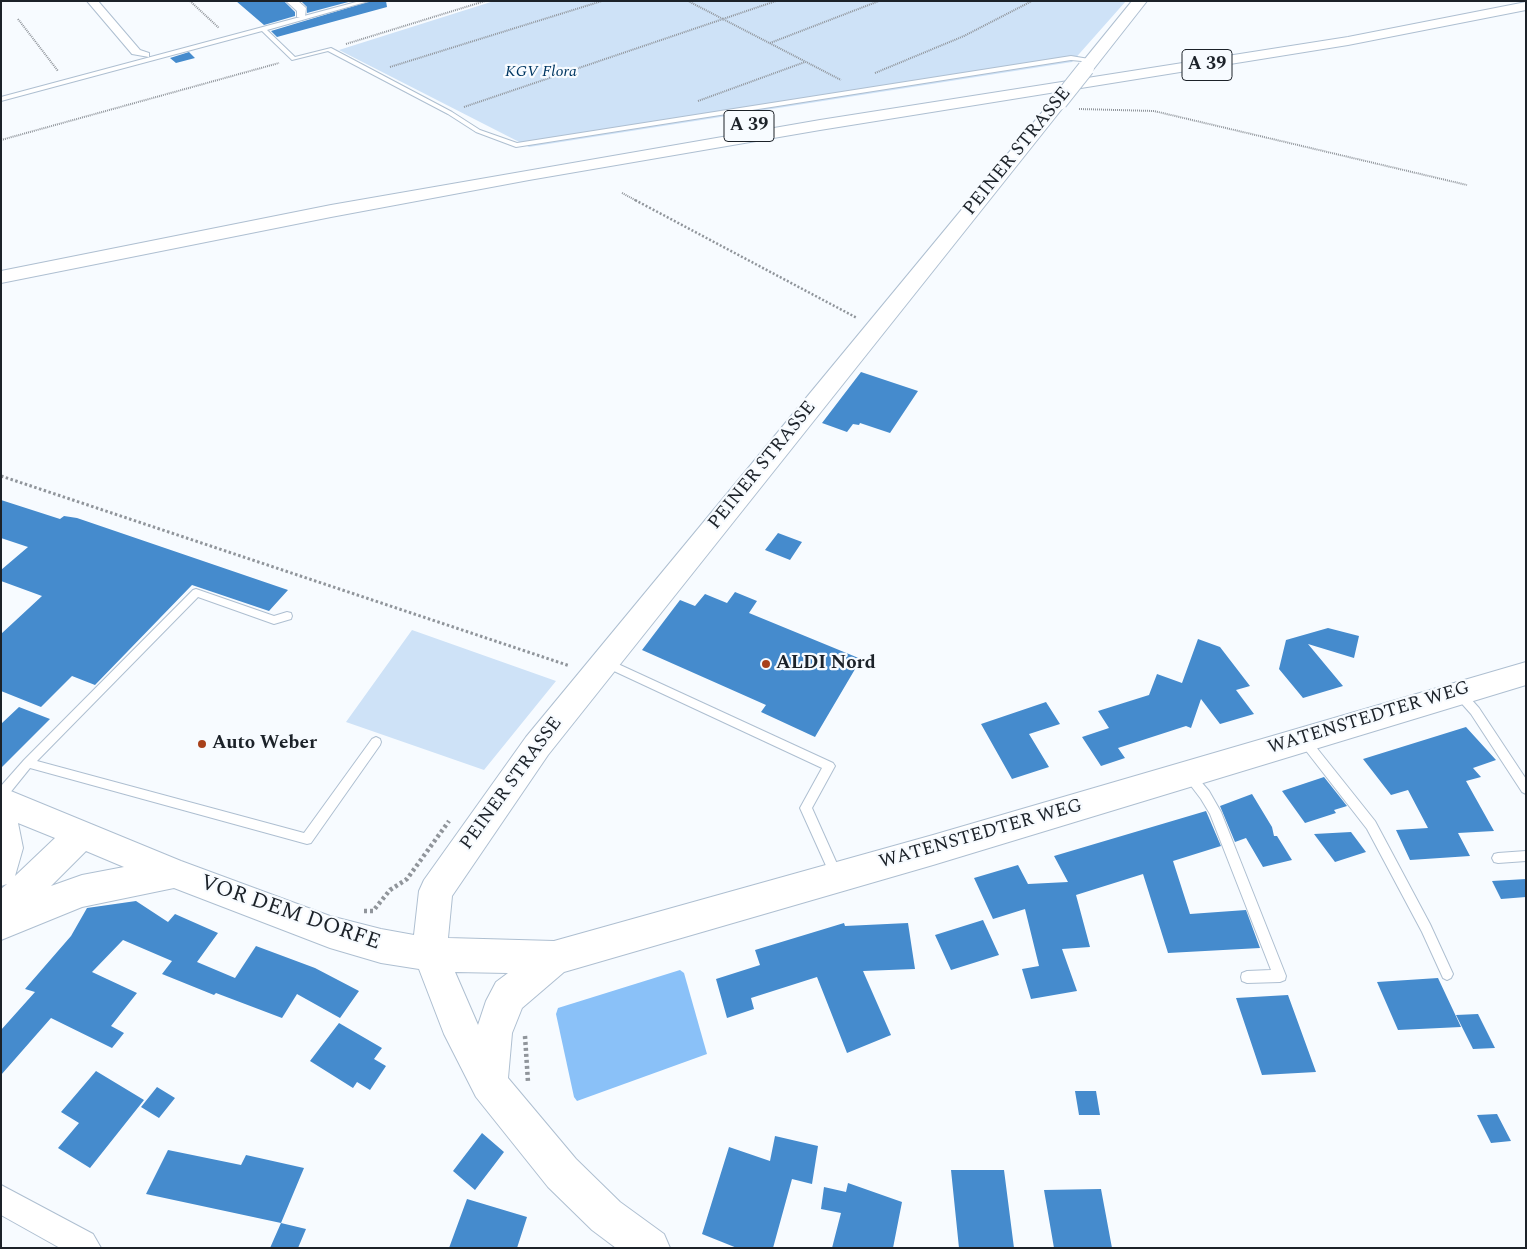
<!DOCTYPE html>
<html>
<head>
<meta charset="utf-8">
<style>
	body { margin:0 }
	#map { position:relative; width:1527px; height:1249px; overflow:hidden; background:#f7fbff; font-family:Spectral,serif }
	canvas { display:block }
	.frame { position:absolute; inset:0; border:2px solid #1c2229; pointer-events:none }
</style>
</head>
<body>
<div id="map">
<canvas width="1527" height="1249"></canvas>
<div class="frame"></div>
</div>
<script>
const c = document.querySelector('canvas').getContext('2d');
c.lineJoin = 'round';
function paint(path, color) { c.fillStyle = color; c.fill(path, 'evenodd'); }
const poly = rows => new Path2D(rows.map(r => 'M' + r).join(''));
function stroke(path, color, width, dash) { c.strokeStyle = color; c.lineWidth = width; c.lineCap = dash ? 'butt' : 'round'; c.setLineDash(dash || []); c.stroke(path); }
function label(font, color, halo, rows, align = 'center') {
  c.font = font + ' Spectral,serif'; c.lineWidth = 4.5; c.setLineDash([]); c.textBaseline = 'middle'; c.strokeStyle = halo; c.fillStyle = color; for (const [text, x, y, turn = 0] of rows) {
    c.save(); c.translate(x, y); c.rotate((+turn || 0) * Math.PI / 180); c.textAlign = isNaN(turn) ? turn : align; if (halo) c.strokeText(text, 0, 0); c.fillText(text, 0, 0); c.restore();
  }
}
paint(poly([
	[494,1,1126,1,1072,62,529,147,339,50],
	[412,630,556,681,484,770,346,722]
]), '#cee2f7');
paint(poly([
	[680,970,684,973,707,1054,577,1101,574,1097,556,1014,558,1008]
]), '#8ac1f8');
paint(poly([
	[236,1,284,1,295,12,295,16,264,25],
	[301,1,352,1,307,13,307,7],
	[371,1,386,1,387,7,277,37,271,31],
	[189,52,195,58,176,63,170,58],
	[861,372,918,391,890,433,860,423,859,425,853,424,847,432,822,423],
	[1,500,60,519,64,516,77,518,288,590,269,611,192,585,95,685,72,676,41,707,1,691,1,634,42,596,1,581,1,570,28,547,1,538],
	[778,533,802,542,790,560,765,550],
	[735,592,757,601,749,613,861,659,815,737,761,712,766,705,642,650,680,600,695,606,705,594,727,603],
	[1328,628,1359,636,1354,658,1308,644,1343,686,1303,698,1279,669,1286,640],
	[1198,639,1220,647,1250,686,1236,690,1254,714,1220,724,1201,699,1191,728,1186,726,1118,748,1125,758,1101,766,1082,737,1109,728,1098,711,1149,695,1157,674,1182,683],
	[1046,702,1060,724,1029,734,1049,767,1012,779,981,724],
	[19,707,50,719,1,768,1,724],
	[1466,727,1496,760,1473,768,1481,777,1466,781,1494,831,1458,833,1470,856,1410,860,1396,830,1428,828,1408,790,1391,795,1363,759],
	[1324,777,1347,806,1334,810,1336,813,1305,823,1282,791],
	[1252,794,1272,827,1274,836,1277,836,1292,860,1263,867,1246,838,1235,842,1220,806],
	[1206,811,1221,846,1173,861,1190,914,1246,910,1260,948,1168,953,1143,874,1076,895,1090,947,1062,949,1077,991,1031,999,1022,969,1039,966,1025,909,993,919,974,878,1018,865,1028,884,1068,882,1054,856],
	[1351,832,1366,852,1335,862,1314,834],
	[1526,879,1526,897,1501,899,1492,881],
	[136,901,168,922,175,914,218,933,197,962,235,978,256,946,315,968,359,991,340,1018,297,994,282,1018,216,993,214,995,162,974,172,961,123,940,92,972,137,993,111,1026,124,1033,112,1048,51,1018,1,1075,1,1030,35,992,25,989,71,936,87,908],
	[983,920,999,955,951,970,935,935],
	[844,923,845,926,908,923,915,969,863,971,891,1035,847,1053,817,977,751,998,754,1009,727,1018,716,979,760,965,755,950],
	[1438,978,1461,1027,1398,1030,1377,982],
	[1288,995,1316,1072,1262,1075,1236,998],
	[1478,1014,1495,1048,1473,1049,1456,1015],
	[339,1023,382,1048,374,1059,386,1066,370,1090,357,1082,353,1088,310,1061],
	[96,1071,144,1100,90,1168,58,1148,79,1123,61,1112],
	[157,1087,175,1098,159,1118,141,1107],
	[1075,1091,1096,1091,1100,1115,1079,1115],
	[1497,1114,1511,1141,1491,1143,1477,1115],
	[482,1133,504,1152,475,1190,453,1171],
	[775,1136,818,1146,812,1184,792,1179,773,1248,737,1248,702,1234,729,1147,770,1161],
	[168,1150,241,1165,246,1155,304,1168,281,1223,146,1194],
	[951,1170,1004,1170,1014,1248,959,1248],
	[848,1183,902,1202,893,1248,832,1248,841,1213,821,1209,824,1187,846,1192],
	[1101,1189,1112,1248,1054,1248,1044,1190],
	[467,1199,527,1217,517,1248,449,1248],
	[281,1223,306,1229,298,1248,270,1248]
]), '#458bcd');
const lane = poly([
	[360,1,369,1,267,30,295,57,331,48,452,112,480,130,517,143,1071,56,1095,60,1092,62,1071,60,516,147,476,132,448,114,328,51,292,60,262,31,1,101,1,97,360,1],
	[196,589,274,616,287,612,291,613,292,616,291,619,274,624,198,597,37,761,304,833,372,739,376,737,380,739,381,742,380,745,311,843,307,844,30,768,5,799,1,800,1,786,24,760,193,590,196,589],
	[605,658,833,763,835,766,812,808,842,875,840,879,836,881,832,879,800,808,822,768,601,665,600,662,601,659,605,658],
	[1459,689,1463,690,1479,708,1526,779,1526,794,1522,792,1471,714,1455,696,1454,693,1455,690,1459,689],
	[1304,735,1308,737,1375,821,1430,924,1453,974,1451,978,1447,980,1443,978,1422,932,1367,829,1300,743,1299,740,1300,737,1304,735],
	[1188,769,1192,771,1209,791,1221,812,1286,976,1285,980,1280,982,1247,983,1242,981,1241,977,1242,973,1247,971,1271,970,1210,814,1201,799,1182,774,1184,771,1188,769],
	[1526,851,1526,861,1498,863,1494,862,1492,858,1494,854,1498,853,1526,851]
]);
const street = poly([
	[87,1,98,1,140,50,149,53,149,57,132,54,87,1],
	[286,1,298,1,306,8,305,17,297,17,297,11,286,1],
	[1,1185,93,1234,101,1248,60,1248,1,1215,1,1185]
]);
const secondary = poly([
	[1132,1,1147,1,1092,71,1080,71,1078,68,1080,65,1132,1],
	[1059,97,1065,99,1067,102,1065,105,548,755,452,896,448,938,554,941,933,835,1526,662,1526,685,933,865,564,972,522,1008,512,1033,508,1078,576,1159,620,1202,664,1234,670,1248,616,1248,592,1230,548,1187,476,1097,444,1034,419,969,381,963,330,948,174,888,82,907,1,940,1,889,7,884,1,886,1,787,181,861,330,916,381,929,414,935,419,891,424,880,526,737,1053,99,1059,97],
	[18,823,55,838,15,876,23,848,18,823],
	[86,851,124,867,82,875,51,886,86,851],
	[455,972,508,973,496,982,486,1001,478,1025,455,972]
]);
const highway = poly([
	[1526,2,1526,10,1348,45,820,130,529,180,331,217,1,283,1,271,331,205,820,120,1348,37,1526,2]
]);
stroke(lane, '#aebfd1', 2);
stroke(street, '#aebfd1', 2);
stroke(secondary, '#aebfd1', 2);
stroke(highway, '#aebfd1', 2);
stroke(poly([
	[190,1,219,28],
	[688,1,841,80],
	[18,19,58,71],
	[770,43,879,1],
	[346,44,485,1],
	[390,67,602,1],
	[875,73,964,36,1032,1],
	[698,101,805,62],
	[464,107,776,1],
	[1079,109,1154,111,1467,185],
	[1,140,279,63],
	[622,193,637,201]
]), '#90959b', 2, [1, 1]);
stroke(poly([
	[635,200,857,318]
]), '#90959b', 2.5, [2, 2]);
stroke(poly([
	[1,476,570,666]
]), '#90959b', 3, [2.5, 2.5]);
stroke(poly([
	[364,911,373,911,390,890,407,879,449,821],
	[525,1036,528,1082]
]), '#90959b', 4.5, [3, 3]);
paint(lane, '#fff');
paint(street, '#fff');
paint(secondary, '#fff');
paint(highway, '#fff');
const secondaryBridge = poly([
	[1059,102,1086,68]
]);
stroke(secondaryBridge, '#aebfd1', 18, []);
stroke(secondaryBridge, '#fff', 16);
for (const [x, y, r, color] of [
	[766,664,5,"#a8411b"],
	[202,744,5,"#a8411b"]
]) { const dot = new Path2D(); dot.arc(x, y, r, 0, 2 * Math.PI); c.fillStyle = color; c.fill(dot); stroke(dot, '#f7fbff', 2); }
label('italic 16px', '#003762', '#f7fbff', [
	["KGV Flora",541,73]
]);
for (const [x, y, w] of [
	[1207,65,50],
	[749,126,50]
]) { const box = new Path2D(); box.roundRect(x - w / 2, y - 15.5, w, 31, 4); c.fillStyle = '#f7fbff'; c.fill(box); stroke(box, '#1c2229', 1); }
label('bold 18px', '#1c2229', null, [
	["A 39",1207,65],
	["A 39",749,126]
]);
label('19px', '#1c2229', '#f7fbff', [
	["PEINER STRASSE",1018,152,-51],
	["PEINER STRASSE",763,466,-51],
	["WATENSTEDTER WEG",1369,719,-17],
	["PEINER STRASSE",512,784,-54],
	["WATENSTEDTER WEG",981,835,-16]
]);
label('bold 19px', '#1c2229', '#f7fbff', [
	["ALDI Nord",776,664],
	["Auto Weber",212,744]
], 'left');
label('22px', '#1c2229', '#f7fbff', [
	["VOR DEM DORFE",290,914,19]
]);
</script>
</body>
</html>
